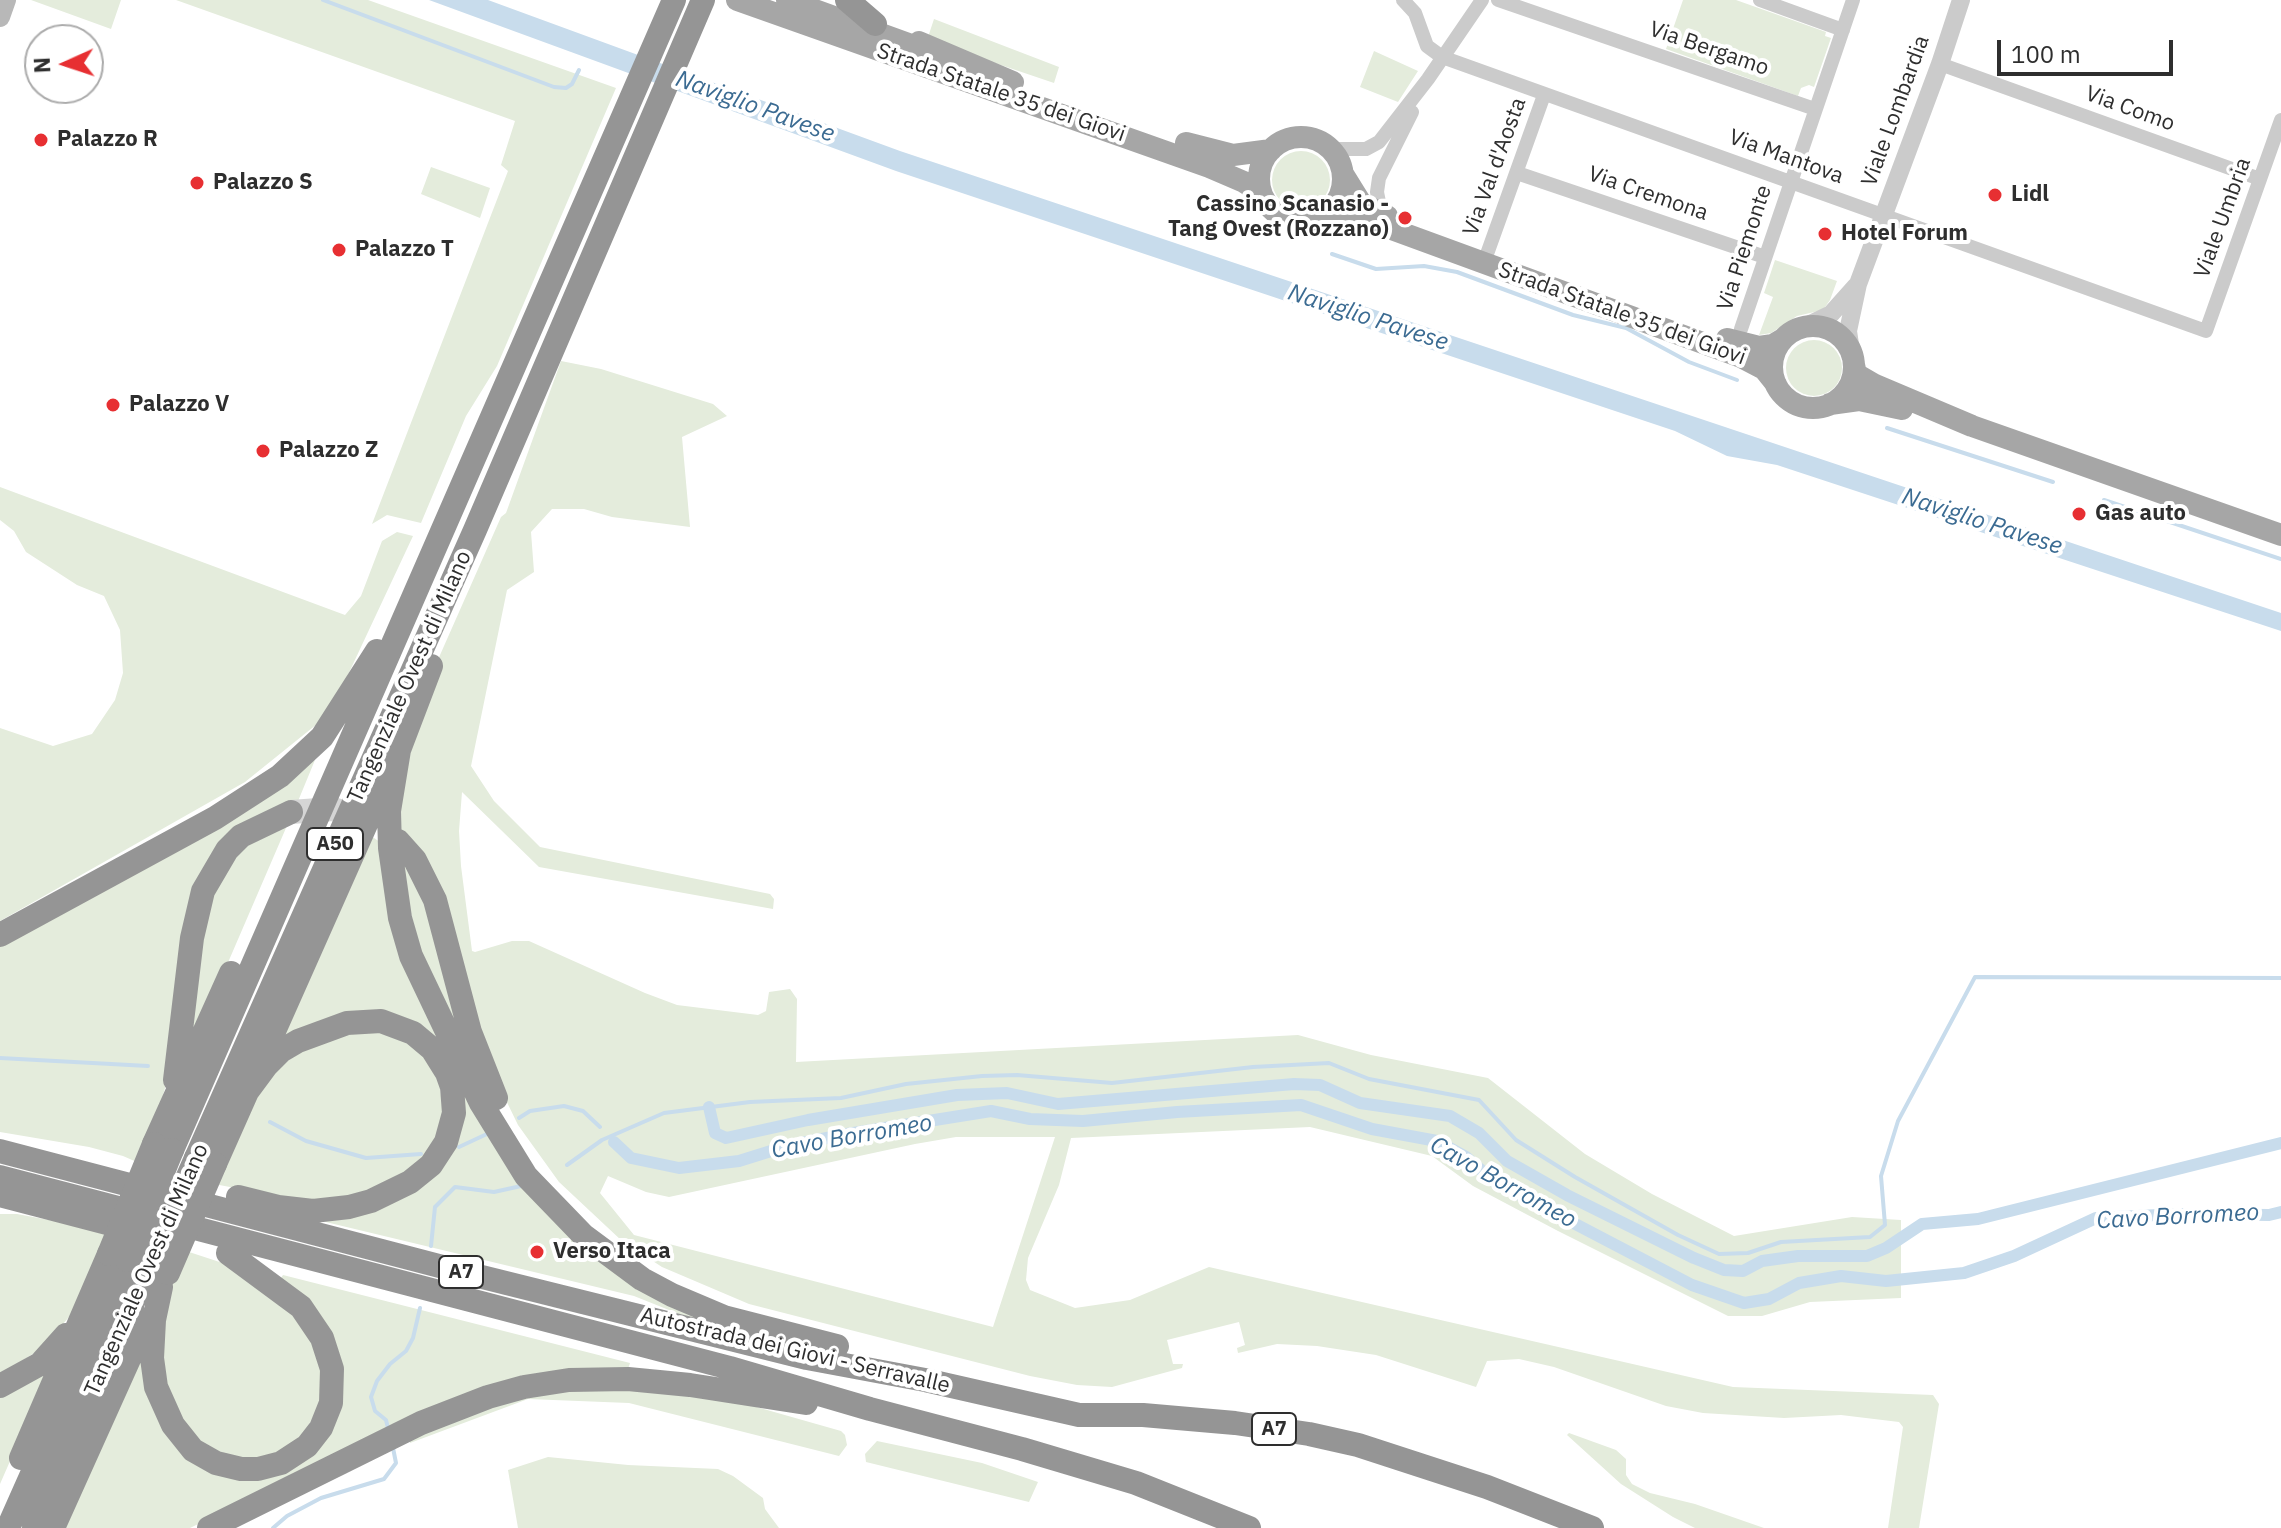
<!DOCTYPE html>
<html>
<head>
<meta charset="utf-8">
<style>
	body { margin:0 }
	#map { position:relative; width:2281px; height:1528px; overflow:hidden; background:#fff; font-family:"IBM Plex Sans",sans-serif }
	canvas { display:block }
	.north { position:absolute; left:24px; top:24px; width:80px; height:80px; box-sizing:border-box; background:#fff; border:2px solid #ababab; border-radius:50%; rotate:267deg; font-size:22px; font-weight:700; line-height:32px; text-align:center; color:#2e2e2e }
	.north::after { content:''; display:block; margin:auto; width:28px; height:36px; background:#e72f32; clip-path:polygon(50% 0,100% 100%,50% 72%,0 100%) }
	.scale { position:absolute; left:1997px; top:40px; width:176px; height:36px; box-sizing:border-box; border:4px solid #2e2e2e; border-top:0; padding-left:10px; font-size:24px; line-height:28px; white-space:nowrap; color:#2e2e2e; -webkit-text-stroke:6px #fff; paint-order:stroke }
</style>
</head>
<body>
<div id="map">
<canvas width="2281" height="1528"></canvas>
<div class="north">N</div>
<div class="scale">100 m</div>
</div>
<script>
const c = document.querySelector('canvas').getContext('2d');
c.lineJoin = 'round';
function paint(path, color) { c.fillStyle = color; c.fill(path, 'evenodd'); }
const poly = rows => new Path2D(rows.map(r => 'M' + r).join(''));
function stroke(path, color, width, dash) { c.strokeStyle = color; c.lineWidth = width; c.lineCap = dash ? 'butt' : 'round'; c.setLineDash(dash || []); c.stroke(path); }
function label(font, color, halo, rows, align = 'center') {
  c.font = font + ' "IBM Plex Sans",sans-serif'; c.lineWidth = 8; c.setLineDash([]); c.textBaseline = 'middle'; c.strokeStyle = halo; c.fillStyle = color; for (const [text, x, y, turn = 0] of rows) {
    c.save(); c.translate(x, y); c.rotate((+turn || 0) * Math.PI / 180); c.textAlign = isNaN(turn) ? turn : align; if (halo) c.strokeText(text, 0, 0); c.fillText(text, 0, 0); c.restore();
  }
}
paint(poly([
	[31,0,121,0,111,29],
	[176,0,368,0,616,88,497,366,466,416,421,523,387,515,372,524,508,171,501,165,515,121],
	[1683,0,1736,0,1826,32,1825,36,1831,38,1814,87,1809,85,1801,88,1798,96,1666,49],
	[934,19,1059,67,1054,83,927,40],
	[1374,51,1418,71,1398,102,1360,87],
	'1272 180a29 29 0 1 1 58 0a29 29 0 1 1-58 0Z',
	[431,167,490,188,480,218,421,194],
	[1775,260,1837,281,1830,300,1823,310,1797,316,1771,333,1759,335,1773,297,1764,293],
	'1786 368a28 28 0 1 1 56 0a28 28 0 1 1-56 0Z',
	[561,361,601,369,713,404,727,416,682,437,690,527,612,517,584,509,552,509,531,532,534,572,507,590,471,766,494,801,540,847,770,894,774,899,773,909,539,867,462,792,459,831,461,866,472,951,475,952,512,941,529,941,645,993,677,1005,758,1015,766,1011,769,992,790,989,797,999,796,1062,1298,1035,1371,1055,1488,1078,1585,1154,1652,1194,1734,1236,1852,1217,1901,1220,1901,1298,1810,1302,1762,1316,1728,1316,1558,1231,1473,1186,1432,1156,1310,1127,1071,1138,1059,1185,1028,1258,1026,1280,1030,1290,1075,1308,1130,1300,1209,1267,1733,1387,1933,1395,1939,1404,1919,1528,1888,1528,1903,1427,1899,1422,1841,1415,1784,1418,1703,1413,1666,1406,1554,1367,1519,1359,1487,1361,1476,1387,1376,1355,1317,1346,1277,1344,1238,1353,1237,1348,1245,1345,1239,1322,1167,1340,1173,1364,1183,1364,1182,1368,1112,1387,1077,1385,1030,1376,749,1304,662,1267,622,1241,559,1182,518,1125,487,1061,398,833,397,802,425,689,501,517,506,513],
	[956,1137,1055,1137,993,1327,634,1235,600,1193,608,1176,646,1192,669,1197,915,1144],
	[0,487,345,615,361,596,382,541,397,532,413,536,346,679,322,720,245,782,0,921,0,728,53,746,92,734,115,700,123,673,120,630,104,596,77,585,26,552,14,531,0,520],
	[315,760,296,806,212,857,165,1088,158,1114,139,1163,123,1156,89,1147,0,1132,0,942],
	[289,821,189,1053,207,902,240,847],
	[365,832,380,842,387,902,513,1170,714,1322,689,1318,634,1296,309,1218,397,1198,462,1103,391,1014,279,1046],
	[397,862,408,863,420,884,462,1033,433,995],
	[360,1026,407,1036,438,1070,444,1122,427,1158,375,1192,315,1203,214,1184,234,1131,271,1074,307,1046],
	[0,1214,17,1214,108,1231,76,1309,42,1348,0,1375],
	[183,1250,244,1270,281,1296,319,1348,324,1397,304,1434,274,1456,233,1460,191,1440,166,1397,160,1306],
	[283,1275,630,1363,627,1372,434,1409,190,1528,57,1528,137,1344,157,1412,248,1477,340,1408,310,1305,281,1278],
	[53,1363,0,1484,0,1391],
	[618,1384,739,1402,841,1431,845,1435,847,1445,839,1456,629,1403,528,1399,410,1443,409,1436,520,1396],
	[1569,1433,1616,1450,1626,1459,1626,1475,1632,1484,1650,1493,1695,1504,1764,1528,1695,1528,1673,1517,1621,1484,1567,1435],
	[877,1441,982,1463,1038,1482,1029,1502,866,1462,865,1454],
	[548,1457,628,1465,718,1469,733,1476,763,1498,765,1509,779,1528,518,1528,508,1470]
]), '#e4ecdc');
paint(poly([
	[429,0,488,0,900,151,2281,613,2281,631,1777,465,1727,456,1675,431,896,171]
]), '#c8dcec');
stroke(poly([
	[323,0,554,87,566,88,572,84,579,70],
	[1332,254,1376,269,1424,266,1457,272,1573,315,1626,328,1689,362,1737,380],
	[1887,428,2053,482],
	[2104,500,2281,559],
	[0,1058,148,1066],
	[519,1118,530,1111,564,1106,583,1111,600,1127],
	[270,1122,306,1141,366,1158,421,1154],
	[459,1147,489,1133],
	[567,1165,602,1140,664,1113,750,1102,841,1098,906,1084,982,1076,1017,1075,1112,1083,1253,1067,1329,1063,1369,1079,1479,1100,1516,1140,1575,1177,1678,1235,1719,1254,1748,1253,1781,1242,1870,1237,1885,1225,1881,1176,1898,1121,1975,977,2281,978],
	[431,1246,435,1207,455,1187,494,1192,521,1186],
	[388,1428,386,1420,375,1411,371,1397,377,1381,390,1364,406,1351,413,1338,420,1308],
	[273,1528,287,1516,321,1498,384,1479,396,1463,393,1448]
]), '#c8dcec', 4);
stroke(poly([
	[709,1107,715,1133,726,1138,808,1120,957,1095,1007,1093,1058,1104,1294,1084,1320,1085,1360,1103,1450,1116,1479,1133,1507,1161,1567,1195,1694,1258,1724,1270,1743,1271,1762,1261,1798,1256,1867,1256,1886,1248,1922,1224,1978,1219,2281,1143],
	[614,1142,631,1158,679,1168,739,1161,787,1146,847,1134,991,1111,1030,1119,1083,1121,1177,1112,1301,1105,1372,1129,1437,1141,1466,1157,1495,1182,1692,1285,1744,1303,1769,1299,1799,1283,1841,1276,1886,1281,1964,1273,2014,1256,2096,1218,2180,1214,2269,1215,2281,1212]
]), '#c8dcec', 12);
stroke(poly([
	[291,812,333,809,366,819]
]), '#d5d5d5', 24, [24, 12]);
stroke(poly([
	[1403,0,1415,13,1427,46,1442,57,2206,331,2281,120],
	[1498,0,1815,109],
	[1760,0,1843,30],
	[1940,64,2260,179],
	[1330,149,1366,149,1379,142,1428,79,1482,0],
	[1517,173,1765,257],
	[1388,215,1380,207,1377,192,1379,178,1412,112],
	[1487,254,1544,95],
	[1741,329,1853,0]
]), '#cbcbcb', 14);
stroke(poly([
	[1806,326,1831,314,1856,286],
	[1851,351,1848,331,1858,284,1940,64,1961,0]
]), '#cbcbcb', 18);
stroke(poly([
	[0,17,6,0]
]), '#b8b8b8', 20);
stroke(poly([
	[737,0,1209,167,1244,182,1261,193],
	[787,0,928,51],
	[919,42,1013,82],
	'1259 179a42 42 0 1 1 84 0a42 42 0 1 1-84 0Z',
	[1186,143,1233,155,1271,150],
	[1343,174,1361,203,1387,216],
	[1323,216,1352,217,1375,223,1741,357,1764,369,1776,384],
	'1772 367a41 41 0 1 1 82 0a41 41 0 1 1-82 0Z',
	[1727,339,1759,347,1773,345,1783,339],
	[1854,365,1856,374,1875,385,1972,426,2281,535],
	[1830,404,1859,400,1902,409]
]), '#a6a6a6', 22);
stroke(poly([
	[847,0,875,24],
	[399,750,389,811,390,848,400,918,411,956,481,1103,526,1176,584,1236,642,1279,672,1295,724,1317,837,1346],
	[398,841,415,860,435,900,470,1032,496,1098],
	[0,935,215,818,280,776,322,737,377,651],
	[175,1080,192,938,203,891,227,850,241,836,291,812],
	[154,1144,231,973],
	[172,1150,674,0],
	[0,1151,466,1273,807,1358,925,1380,1079,1415,1143,1415,1235,1423,1309,1434,1358,1445,1487,1487,1592,1528],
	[196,1158,475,530,703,0],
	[215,1164,399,750,431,666],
	[0,1177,730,1368,870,1409,1022,1449,1136,1483,1249,1528],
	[0,1195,141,1232],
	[238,1197,278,1207,313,1211,349,1207,371,1201,410,1182,431,1165,446,1142,454,1113,452,1087,447,1073,432,1049,413,1033,381,1021,347,1023,298,1041,281,1051,266,1066,246,1093],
	[161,1287,154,1320,152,1358,156,1387,173,1425,193,1450,216,1463,241,1469,258,1469,281,1463,307,1446,321,1428,331,1403,332,1369,322,1338,301,1307,228,1253],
	[0,1386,40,1364,66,1335],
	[21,1458,109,1254],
	[8,1528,127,1260],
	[34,1528,151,1261],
	[53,1528,147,1319],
	[209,1528,421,1423,488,1397,524,1387,569,1380,628,1379,690,1385,806,1403]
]), '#959595', 24);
stroke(poly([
	[109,1254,154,1144],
	[127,1260,172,1150],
	[151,1261,196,1158],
	[168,1273,215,1164]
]), '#959595', 24);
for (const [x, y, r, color] of [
	[41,140,8,"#e72f32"],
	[197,183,8,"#e72f32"],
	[1995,195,8,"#e72f32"],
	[1405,218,8,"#e72f32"],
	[1825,234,8,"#e72f32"],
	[339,250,8,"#e72f32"],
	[113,405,8,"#e72f32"],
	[263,451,8,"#e72f32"],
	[2079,514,8,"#e72f32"],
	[537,1252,8,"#e72f32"]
]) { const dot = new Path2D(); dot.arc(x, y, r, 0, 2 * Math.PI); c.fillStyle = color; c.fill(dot); stroke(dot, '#fff', 3); }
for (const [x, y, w] of [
	[335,844,56],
	[461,1272,44],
	[1274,1429,44]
]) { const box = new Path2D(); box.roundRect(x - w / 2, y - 16, w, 32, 6); c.fillStyle = '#fff'; c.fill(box); stroke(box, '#2e2e2e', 2); }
label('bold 20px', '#2e2e2e', null, [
	["A50",335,844],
	["A7",461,1272],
	["A7",1274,1429]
]);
label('22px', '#2e2e2e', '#fff', [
	["Via Bergamo",1709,49,19],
	["Strada Statale 35 dei Giovi",1001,93,19],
	["Via Como",2130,109,20],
	["Viale Lombardia",1896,111,-70],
	["Via Mantova",1786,157,20],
	["Via Val d'Aosta",1495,167,-70],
	["Via Cremona",1648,194,19],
	["Viale Umbria",2223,218,-70],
	["Via Piemonte",1745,248,-72],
	["Strada Statale 35 dei Giovi",1622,314,20],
	["Tangenziale Ovest di Milano",410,677,-66],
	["Tangenziale Ovest di Milano",147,1270,-66],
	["Autostrada dei Giovi - Serravalle",795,1351,13]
]);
label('bold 22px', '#2e2e2e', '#fff', [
	["Palazzo R",57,140],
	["Palazzo S",213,183],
	["Lidl",2011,195],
	["Cassino Scanasio -",1389,205,"right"],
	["Tang Ovest (Rozzano)",1389,230,"right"],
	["Hotel Forum",1841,234],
	["Palazzo T",355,250],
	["Palazzo V",129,405],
	["Palazzo Z",279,451],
	["Gas auto",2095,514],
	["Verso Itaca",553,1252]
], 'left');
label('italic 24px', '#3b6b92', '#fff', [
	["Naviglio Pavese",755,107,20],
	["Naviglio Pavese",1368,318,18],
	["Naviglio Pavese",1982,522,18],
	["Cavo Borromeo",852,1137,-10],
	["Cavo Borromeo",1503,1183,29],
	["Cavo Borromeo",2178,1217,-3]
]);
</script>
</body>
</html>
